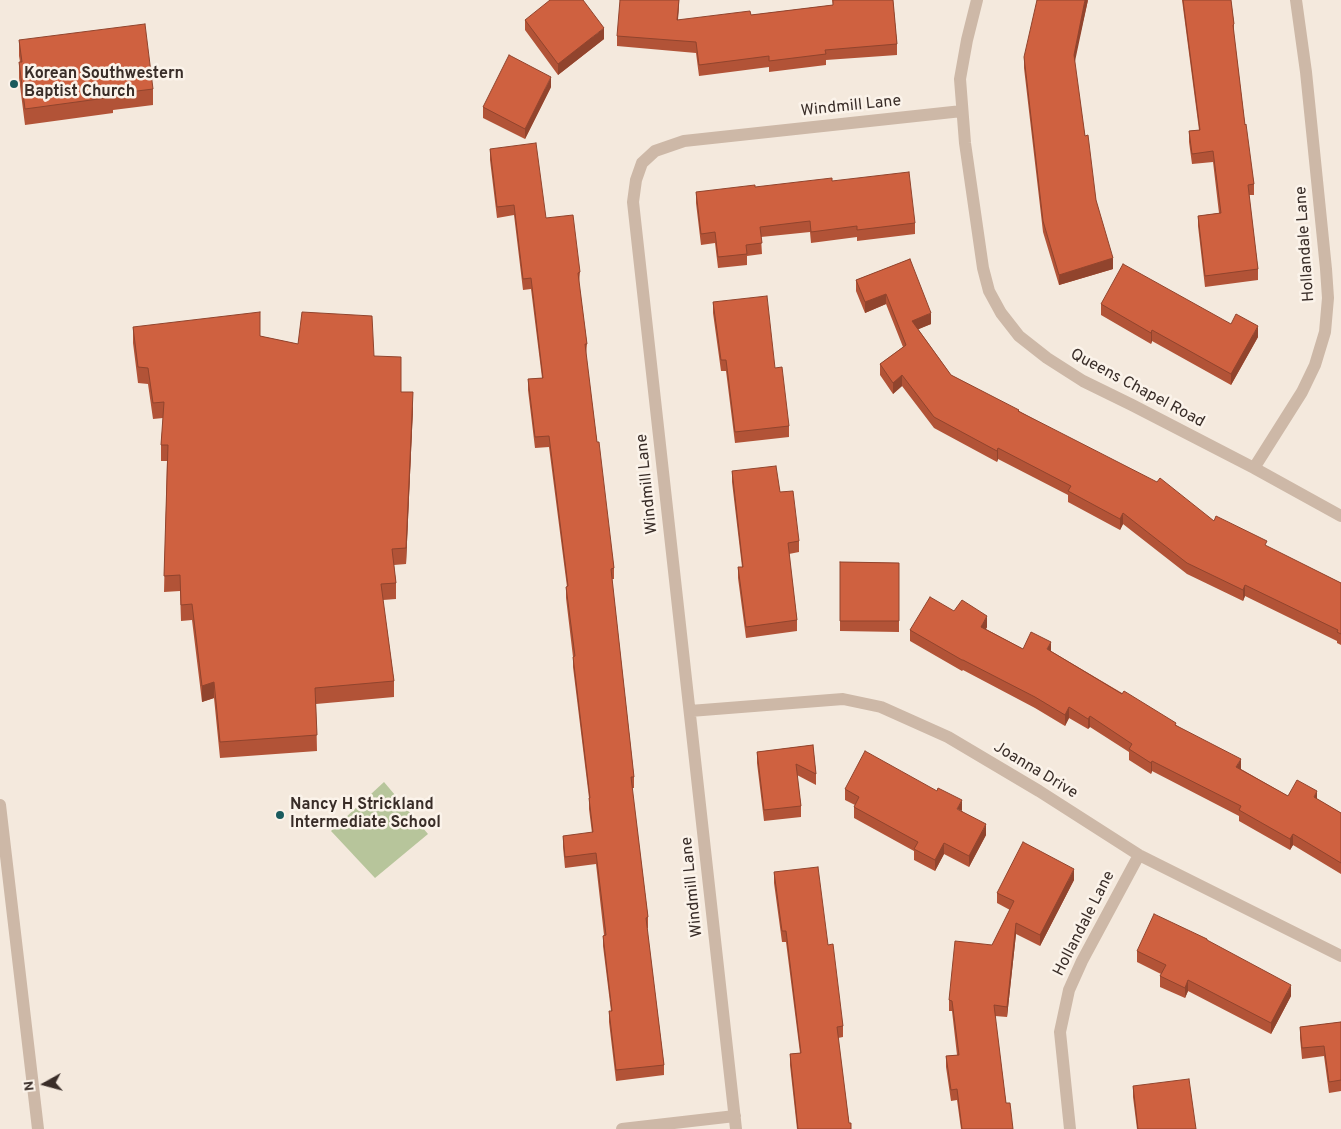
<!DOCTYPE html>
<html>
<head>
<meta charset="utf-8">
<style>
	body { margin:0 }
	#map { position:relative; width:1341px; height:1129px; overflow:hidden; background:#f4e9dd; font-family:Overpass,sans-serif }
	canvas { display:block }
	.north { position:absolute; left:20px; top:1059px; width:50px; height:50px; -webkit-text-stroke:4px #fbf3ea; paint-order:stroke; rotate:263deg; font-size:14px; font-weight:700; line-height:20px; text-align:center; color:#392d28 }
	.north::after { content:''; display:block; margin:auto; width:18px; height:22px; background:#392d28; clip-path:polygon(50% 0,100% 100%,50% 72%,0 100%) }
</style>
</head>
<body>
<div id="map">
<canvas width="1341" height="1129"></canvas>
<div class="north">N</div>
</div>
<script>
const c = document.querySelector('canvas').getContext('2d');
c.lineJoin = 'round';
function paint(path, color) { c.fillStyle = color; c.fill(path, 'evenodd'); }
const poly = rows => new Path2D(rows.map(r => 'M' + r).join(''));
function stroke(path, color, width, dash) { c.strokeStyle = color; c.lineWidth = width; c.lineCap = dash ? 'butt' : 'round'; c.setLineDash(dash || []); c.stroke(path); }
function label(font, color, halo, rows, align = 'center') {
  c.font = font + ' Overpass,sans-serif'; c.lineWidth = 5; c.setLineDash([]); c.textBaseline = 'middle'; c.strokeStyle = halo; c.fillStyle = color; for (const [text, x, y, turn = 0] of rows) {
    c.save(); c.translate(x, y); c.rotate((+turn || 0) * Math.PI / 180); c.textAlign = isNaN(turn) ? turn : align; if (halo) c.strokeText(text, 0, 0); c.fillText(text, 0, 0); c.restore();
  }
}
paint(poly([
	[384,782,428,834,375,878,331,831]
]), '#b7c59b');
stroke(poly([
	[977,0,967,40,960,79,965,143,983,268,989,291,1001,313,1019,336,1047,358,1083,381,1132,405,1254,468,1341,516],
	[1254,468,1302,392,1315,365,1325,332,1328,298,1326,269,1306,72,1296,0],
	[690,711,843,699,881,707,948,737,1039,791,1139,855,1341,956],
	[0,805,38,1129],
	[622,1129,735,1116],
	[736,1129,633,202,636,180,642,163,655,151,684,141,962,111],
	[1070,1129,1060,1032,1069,990,1082,961,1139,855]
]), '#cdb8a7', 12);
paint(poly([
	[679,0,678,20,751,15,833,5,832,0,893,0,897,44,897,55,826,60,826,65,769,72,769,67,699,76,696,53,617,46,617,36],
	[1088,0,1074,61,1085,136,1096,200,1113,269,1059,285,1043,232,1024,68,1024,57],
	[1182,0,1231,0,1234,24,1234,35,1245,125,1254,184,1254,195,1249,195,1258,269,1258,280,1205,287,1198,226,1198,216,1219,213,1213,162,1192,164,1189,142,1189,131,1199,130],
	[525,20,604,39,558,75,525,30],
	[19,40,153,89,153,105,113,110,113,113,25,125,19,78,19,62,20,62,19,56],
	[551,87,525,139,483,118,483,107],
	[490,149,546,218,580,272,579,283,587,344,586,355,597,442,614,568,614,579,612,579,634,777,634,788,632,788,648,917,648,928,647,928,664,1065,664,1075,616,1081,609,1022,609,1011,611,1011,603,946,603,936,604,935,596,864,565,868,563,847,563,836,592,833,589,809,589,798,573,667,573,657,566,598,566,587,567,587,549,447,535,448,528,390,528,379,542,378,531,289,523,290,514,215,497,218,490,160],
	[832,181,915,223,915,234,857,241,857,237,811,243,810,232,761,237,762,254,747,256,747,265,718,268,715,243,701,245,696,203,696,192],
	[910,259,931,324,918,329,951,375,1019,411,1214,521,1341,583,1341,645,1337,643,1337,641,1245,596,1243,601,1187,574,1123,524,1120,530,1068,502,1068,495,998,459,997,462,934,428,902,386,893,394,880,375,880,364,903,347,886,304,865,313,856,291,856,280],
	[713,302,775,368,789,426,789,437,735,443,726,371,721,371,713,313],
	[1101,304,1231,324,1258,337,1231,385,1152,341,1151,344,1101,315],
	[133,327,260,336,298,344,374,356,413,408,406,564,394,565,396,583,396,599,383,600,394,681,394,697,316,704,317,751,220,758,214,698,202,702,192,620,181,621,180,591,164,592,167,461,161,461,161,445,163,418,153,419,148,384,138,383,133,343],
	[732,471,780,492,799,541,799,552,789,554,797,620,797,631,746,638,738,578,738,567,742,567,732,482],
	[840,562,899,563,899,632,840,631],
	[954,611,987,627,986,629,1023,649,1051,651,1176,725,1241,769,1288,796,1317,799,1341,813,1341,874,1293,845,1290,850,1239,821,1239,816,1152,771,1151,774,1129,760,1129,752,1090,727,1088,729,1069,718,1065,726,1035,708,963,670,962,671,910,641,910,630],
	[813,745,816,774,816,785,797,775,801,806,801,817,764,821,757,763,757,752],
	[845,789,962,811,986,835,969,867,944,854,935,871,914,860,914,851,854,818,854,807,855,805,845,800],
	[774,872,828,945,843,1026,843,1037,838,1038,849,1123,851,1129,797,1129,790,1065,790,1054,800,1053,786,942,782,942,774,883],
	[1074,880,1040,946,1016,934,1007,1017,995,1016,1006,1103,1013,1129,961,1129,957,1100,951,1101,946,1067,946,1056,957,1055,952,1011,949,1011,949,1000,992,945,1010,910,997,903,997,893],
	[1207,941,1291,996,1271,1034,1188,991,1185,998,1160,987,1160,976,1161,974,1137,962,1137,951],
	[1341,1022,1341,1091,1329,1093,1324,1056,1302,1059,1300,1038,1300,1027],
	[1133,1086,1196,1129,1137,1129,1133,1097]
]), '#b25337');
paint(poly([
	[679,0,679,5,677,31,677,20],
	[1085,0,1088,0,1074,66,1074,55],
	[604,28,604,39,558,75,558,64],
	[551,77,551,87,525,139,525,129],
	[1113,258,1113,269,1059,285,1059,275],
	[886,294,886,304,865,313,865,302],
	[931,313,931,324,912,332,912,321],
	[1258,326,1258,337,1231,385,1231,374],
	[1152,330,1152,341,1151,344,1151,333],
	[902,375,902,386,893,394,893,383],
	[413,392,413,408,406,564,406,548],
	[998,448,998,459,997,462,997,451],
	[1123,513,1123,524,1120,530,1120,519],
	[1245,585,1245,596,1243,601,1243,590],
	[987,616,987,627,981,638,981,627],
	[1051,642,1051,653,1047,649],
	[214,682,214,698,202,702,202,686],
	[1069,707,1069,718,1065,726,1065,715],
	[1090,716,1090,727,1088,729,1088,719],
	[1241,759,1241,770,1236,767],
	[1152,761,1152,771,1151,774,1151,763],
	[1317,791,1317,802,1314,797],
	[962,800,962,811,957,809],
	[986,824,986,835,969,867,969,856],
	[1293,834,1293,845,1290,850,1290,839],
	[944,843,944,854,935,871,935,860],
	[1074,869,1074,880,1040,946,1040,935],
	[1016,923,1016,934,1007,1017,1007,1007],
	[1188,980,1188,991,1185,998,1185,988],
	[1291,985,1291,996,1271,1034,1271,1023]
]), '#91442d');
const building = poly([
	[550,0,583,0,604,28,558,64,525,20,550,0],
	[620,0,679,0,677,20,750,11,751,15,833,5,833,0,893,0,897,44,825,50,826,54,769,61,769,56,699,65,696,42,617,36,620,0],
	[1037,0,1085,0,1074,55,1085,136,1088,135,1096,200,1113,258,1059,275,1043,221,1024,57,1037,0],
	[1183,0,1231,0,1234,24,1233,25,1245,125,1246,124,1254,184,1248,185,1258,269,1205,276,1198,216,1221,213,1213,151,1192,154,1189,131,1200,130,1183,0],
	[145,24,153,89,113,94,113,97,25,109,19,62,22,62,19,40,145,24],
	[509,55,551,77,525,129,483,107,509,55],
	[536,143,546,218,573,215,580,272,578,273,587,344,585,344,597,442,599,442,614,568,611,569,634,777,631,777,648,917,646,918,664,1065,616,1070,609,1011,612,1011,603,936,606,935,596,853,565,857,563,836,593,832,589,798,590,798,573,657,575,656,566,587,568,586,549,436,535,437,528,379,543,378,531,278,523,279,514,205,497,207,490,149,536,143],
	[909,172,915,223,857,230,857,226,811,232,810,221,760,227,762,243,746,245,747,254,718,257,715,232,701,234,696,192,755,185,755,187,832,178,832,181,909,172],
	[910,259,931,313,912,321,951,375,1019,410,1018,411,1157,482,1160,478,1214,521,1216,516,1267,541,1265,545,1341,583,1341,634,1337,632,1338,630,1245,585,1243,590,1187,563,1123,513,1120,519,1068,491,1071,486,998,448,997,451,934,417,902,375,893,383,880,364,906,345,886,294,865,302,856,280,910,259],
	[1123,264,1231,324,1236,314,1258,326,1231,374,1152,330,1151,333,1101,304,1123,264],
	[767,296,775,368,782,367,789,426,735,432,726,360,721,360,713,302,767,296],
	[260,312,260,336,298,344,302,312,372,316,374,356,401,357,401,392,413,392,406,548,392,549,396,583,381,584,394,681,315,688,317,735,220,742,214,682,202,686,192,604,181,605,180,575,164,576,168,445,161,445,164,402,153,403,148,368,138,367,133,327,260,312],
	[776,466,780,492,793,491,799,541,788,543,797,620,746,627,738,567,743,567,732,471,776,466],
	[840,562,899,563,899,621,840,621,840,562],
	[930,597,954,611,962,600,987,616,981,627,1023,649,1031,632,1051,642,1047,649,1122,694,1124,691,1176,723,1175,725,1241,759,1236,767,1288,796,1297,780,1317,791,1314,797,1341,813,1341,863,1293,834,1290,839,1239,810,1241,806,1152,761,1151,763,1129,749,1132,744,1090,716,1088,719,1069,707,1065,715,1035,697,963,660,962,660,910,630,930,597],
	[813,745,816,774,796,764,801,806,764,810,757,752,813,745],
	[865,751,937,791,938,788,962,800,957,809,986,824,969,856,944,843,935,860,914,849,918,842,854,807,859,797,845,789,865,751],
	[1023,842,1074,869,1040,935,1016,923,1007,1007,994,1005,1006,1103,1010,1103,1013,1129,962,1129,957,1089,951,1090,946,1056,959,1055,952,1001,949,1000,955,941,992,945,1014,901,997,893,1023,842],
	[818,867,828,945,833,944,843,1026,837,1027,849,1123,851,1123,851,1129,798,1129,790,1054,801,1053,786,931,782,931,774,872,818,867],
	[1154,914,1207,939,1207,940,1291,985,1271,1023,1188,980,1185,988,1160,976,1166,965,1137,951,1154,914],
	[1341,1022,1341,1080,1329,1082,1324,1046,1302,1048,1300,1027,1341,1022],
	[1189,1079,1196,1129,1138,1129,1133,1086,1189,1079]
]);
paint(building, '#cf6140');
stroke(building, '#91442d', 1);
for (const [x, y, r, color] of [
	[14,84,5,"#1a5b5e"],
	[280,815,5,"#1a5b5e"]
]) { const dot = new Path2D(); dot.arc(x, y, r, 0, 2 * Math.PI); c.fillStyle = color; c.fill(dot); stroke(dot, '#fbf3ea', 2); }
label('bold 16px', '#392d28', '#fbf3ea', [
	["Korean Southwestern",24,75],
	["Baptist Church",24,93],
	["Nancy H Strickland",290,806],
	["Intermediate School",290,824]
], 'left');
label('16px', '#392d28', '#fbf3ea', [
	["Windmill Lane",851,107,-6],
	["Hollandale Lane",1306,244,-94],
	["Queens Chapel Road",1137,389,28],
	["Windmill Lane",648,484,-96],
	["Joanna Drive",1035,771,31],
	["Windmill Lane",693,887,-96],
	["Hollandale Lane",1085,924,-63]
]);
</script>
</body>
</html>
